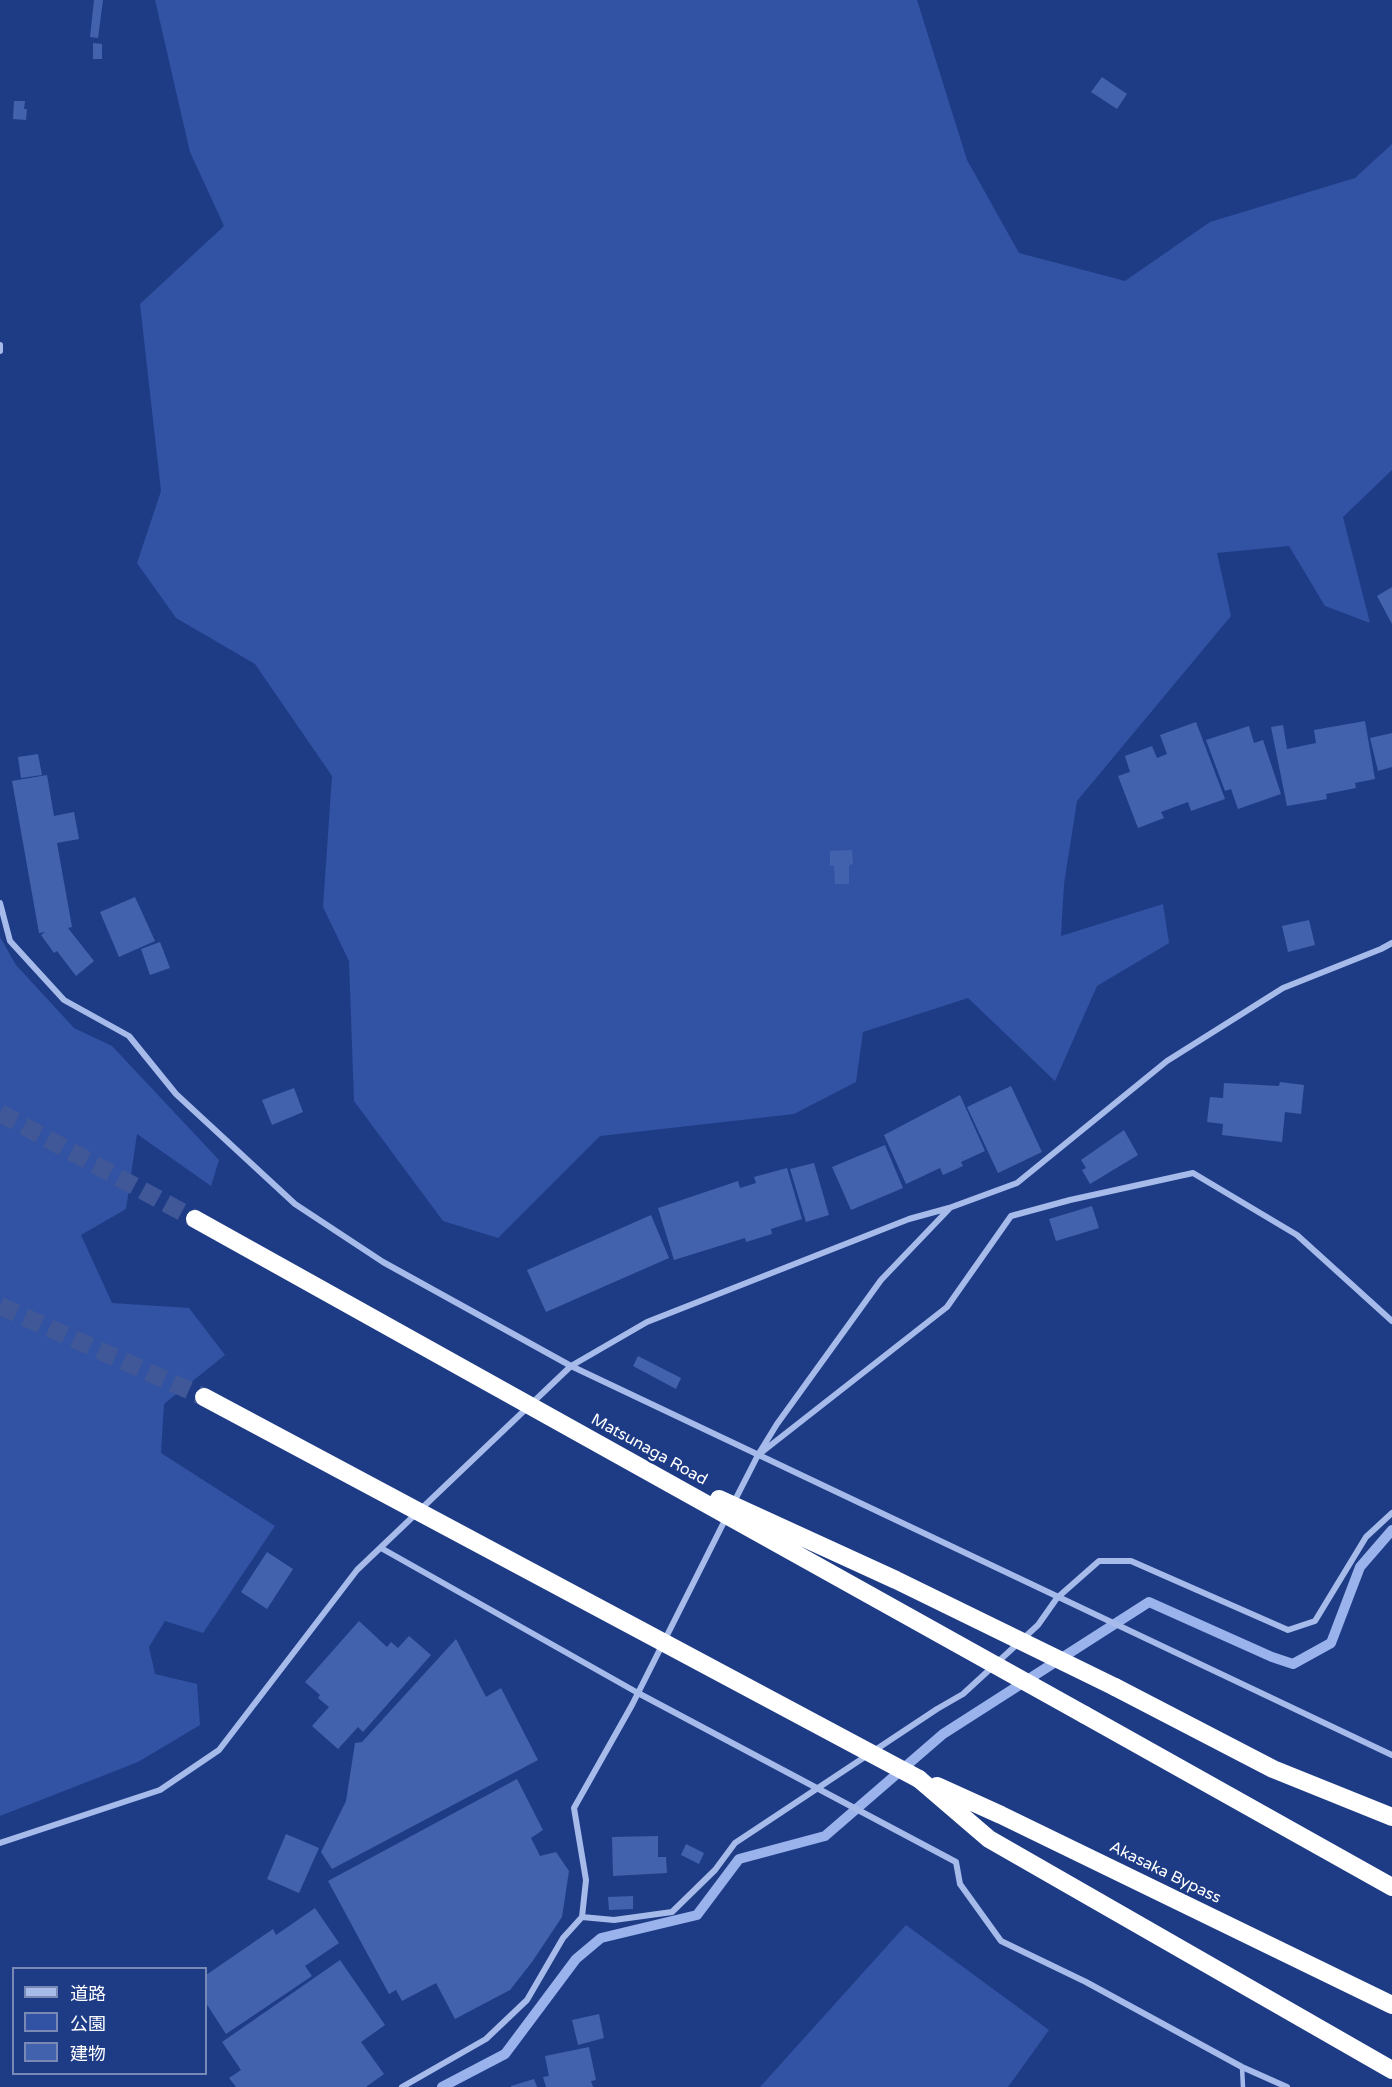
<!DOCTYPE html>
<html>
<head>
<meta charset="utf-8">
<style>
	body { margin:0 }
	#map { position:relative; width:1392px; height:2087px; overflow:hidden; background:#1e3b86; font-family:"Varela Round","Noto Sans JP",sans-serif }
	canvas { display:block }
	.legend { position:absolute; left:12px; top:1967px; width:195px; height:108px; box-sizing:border-box; background:#1e3b86; border:2px solid #7889b6; margin:0; padding:8px 10px; list-style:none; font-size:18px; color:#fff }
	.legend li { display:flex; align-items:center; gap:12px; height:30px }
	.legend b { width:30px; border:2px solid #7889b6 }
</style>
</head>
<body>
<div id="map">
<canvas width="1392" height="2087"></canvas>
<ul class="legend">
<li><b style="height:8px;background:#a7bbea"></b>道路</li>
<li><b style="height:16px;background:#3253a3"></b>公園</li>
<li><b style="height:16px;background:#4362ad"></b>建物</li>
</ul>
</div>
<script>
const c = document.querySelector('canvas').getContext('2d');
c.lineJoin = 'round';
function paint(path, color) { c.fillStyle = color; c.fill(path, 'evenodd'); }
const poly = rows => new Path2D(rows.map(r => 'M' + r).join(''));
function stroke(path, color, width, dash) { c.strokeStyle = color; c.lineWidth = width; c.lineCap = dash ? 'butt' : 'round'; c.setLineDash(dash || []); c.stroke(path); }
function label(font, color, halo, rows, align = 'center') {
  c.font = font + ' "Varela Round",sans-serif'; c.lineWidth = 5; c.setLineDash([]); c.textBaseline = 'middle'; c.strokeStyle = halo; c.fillStyle = color; for (const [text, x, y, turn = 0] of rows) {
    c.save(); c.translate(x, y); c.rotate((+turn || 0) * Math.PI / 180); c.textAlign = isNaN(turn) ? turn : align; if (halo) c.strokeText(text, 0, 0); c.fillText(text, 0, 0); c.restore();
  }
}
paint(poly([
	[155,0,917,0,967,160,1019,253,1125,281,1210,222,1355,178,1392,144,1392,470,1343,517,1370,623,1325,606,1289,546,1217,553,1231,616,1077,801,1064,884,1061,936,1163,904,1169,943,1097,986,1055,1081,968,998,863,1032,856,1082,794,1114,600,1136,498,1238,443,1221,354,1101,349,961,323,907,332,776,255,664,176,618,137,563,161,491,140,304,224,226,190,152],
	[0,937,16,965,74,1028,112,1046,219,1160,211,1186,137,1134,126,1209,81,1235,112,1303,189,1308,225,1355,164,1404,161,1453,275,1526,203,1633,165,1621,149,1647,155,1674,197,1684,200,1725,138,1762,0,1816],
	[906,1925,1049,2030,1008,2087,760,2087]
]), '#3253a3');
stroke(poly([
	[442,2087,505,2054,576,1959,601,1938,697,1915,739,1859,825,1836,943,1734,1149,1602,1272,1657,1293,1664,1331,1643,1360,1567,1392,1530]
]), '#9ab3ec', 10);
paint(poly([
	[94,0,103,0,98,38,90,37],
	[93,43,102,44,102,59,93,59],
	[1102,77,1127,94,1117,109,1091,92],
	[14,101,25,101,24,109,27,109,26,120,13,119],
	[1392,587,1392,624,1377,596],
	[1365,721,1375,779,1355,783,1356,788,1326,794,1327,799,1287,806,1271,727,1283,725,1287,749,1316,743,1314,730],
	[1196,722,1225,799,1191,811,1188,802,1161,812,1164,818,1138,828,1118,776,1130,772,1125,756,1152,746,1157,758,1167,754,1160,735],
	[1249,726,1254,743,1263,740,1281,794,1238,809,1231,789,1225,791,1206,740],
	[1392,733,1392,767,1378,771,1370,738],
	[38,754,42,775,21,778,18,757],
	[47,775,54,816,74,812,79,839,57,843,72,927,68,928,94,961,76,976,57,951,54,953,41,935,45,932,39,933,12,781],
	[852,850,853,864,849,865,849,884,835,884,834,866,830,866,830,851],
	[135,897,155,941,119,957,100,912],
	[1309,920,1315,945,1288,952,1282,926],
	[160,942,170,968,150,975,141,949],
	[1280,1082,1304,1085,1301,1114,1285,1112,1282,1142,1222,1135,1223,1124,1207,1122,1210,1097,1223,1098,1224,1083,1279,1086],
	[1011,1086,1042,1152,998,1173,967,1107],
	[294,1088,303,1112,272,1125,262,1100],
	[960,1095,985,1151,961,1162,963,1166,943,1175,940,1168,906,1184,884,1135],
	[1124,1130,1138,1155,1090,1184,1082,1170,1086,1168,1081,1160],
	[885,1145,903,1188,851,1210,832,1167],
	[814,1163,829,1215,806,1222,790,1169],
	[787,1168,802,1219,771,1229,772,1234,746,1242,745,1238,674,1260,658,1208,738,1181,740,1188,756,1183,754,1177],
	[1092,1206,1099,1228,1056,1241,1049,1219],
	[651,1215,669,1258,546,1312,527,1270],
	[638,1356,681,1378,676,1389,633,1366],
	[267,1552,293,1569,267,1609,241,1592],
	[359,1621,387,1647,391,1642,398,1648,409,1636,431,1655,363,1732,358,1727,338,1749,312,1726,329,1707,318,1698,320,1695,305,1682],
	[456,1639,486,1697,501,1688,538,1760,332,1869,321,1852,346,1801,355,1743,362,1742],
	[517,1779,543,1830,531,1838,540,1856,556,1852,569,1871,562,1917,532,1962,510,1990,455,2019,436,1983,402,2001,396,1990,389,1994,328,1881],
	[286,1834,319,1848,299,1893,267,1879],
	[658,1836,658,1857,666,1857,667,1873,613,1876,612,1837],
	[686,1844,704,1853,699,1864,681,1855],
	[633,1896,633,1909,609,1910,608,1897],
	[315,1908,339,1943,305,1966,312,1976,226,2034,206,2003,206,1975,273,1929,276,1935],
	[340,1960,385,2025,361,2042,384,2074,366,2087,236,2087,229,2078,241,2070,222,2042],
	[599,2014,604,2038,578,2045,572,2020],
	[589,2047,596,2080,591,2081,593,2087,546,2087,543,2077,549,2076,545,2056],
	[534,2079,537,2087,511,2087,511,2086]
]), '#4362ad');
stroke(poly([
	[0,1113,195,1219],
	[0,1306,204,1397]
]), '#405898', 18, [18, 9]);
stroke(poly([
	[1242,2067,1243,2087]
]), '#a7bbea', 4.5);
stroke(poly([
	[0,345,0,351],
	[0,903,10,941,64,1000,129,1036,176,1094,295,1204,383,1262,571,1366,1392,1755],
	[762,1452,947,1307,1011,1216,1070,1200,1193,1173,1297,1235,1392,1321],
	[733,1504,758,1455,777,1424,881,1280,949,1209],
	[381,1548,638,1693,956,1862,960,1884,1001,1941,1086,1982,1242,2067,1287,2087],
	[0,1843,160,1790,219,1750,357,1570,571,1366,647,1322,909,1219,949,1208,1017,1183,1167,1061,1283,988,1381,949,1392,943],
	[582,1917,614,1920,672,1912,715,1870,735,1843,937,1709,963,1694,1038,1625,1057,1598,1099,1561,1131,1561,1288,1630,1315,1621,1366,1537,1392,1513],
	[402,2087,486,2039,527,2000,563,1938,582,1917,586,1880,574,1808,632,1705,727,1516]
]), '#a7bbea', 6);
stroke(poly([
	[1115,1687,1273,1769,1392,1817],
	[1085,1715,1392,1887],
	[919,1779,989,1839,1392,2070],
	[937,1786,1001,1815,1392,2005]
]), '#fff', 18);
stroke(poly([
	[195,1219,1085,1715],
	[204,1397,919,1779],
	[719,1499,896,1580,1115,1687]
]), '#fff', 18);
label('16px', '#fff', '#1e3b86', [
	["Matsunaga Road",649,1450,29],
	["Akasaka Bypass",1165,1873,26]
]);
</script>
</body>
</html>
